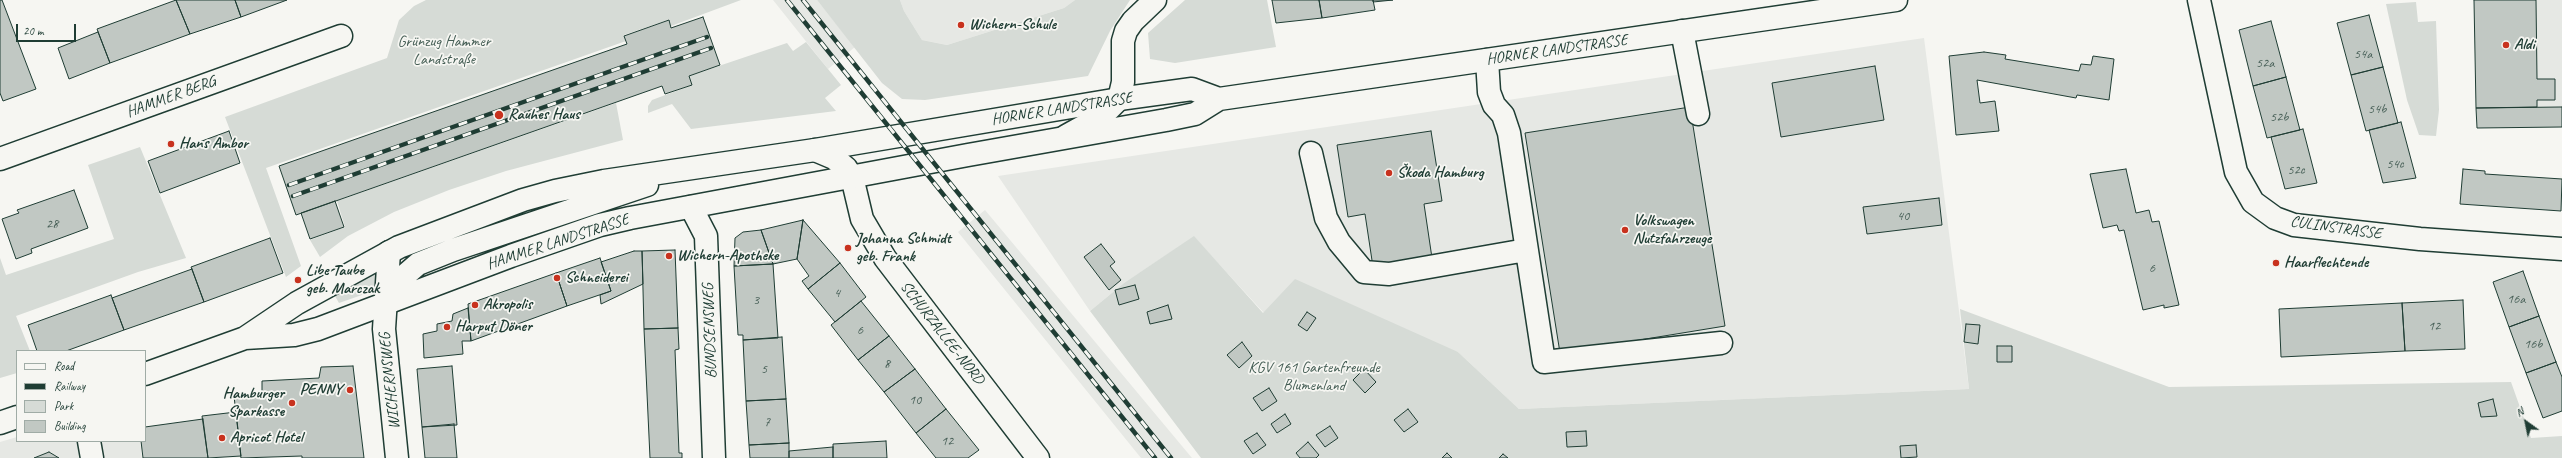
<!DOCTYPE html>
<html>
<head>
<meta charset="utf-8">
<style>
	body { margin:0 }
	#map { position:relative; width:2562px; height:458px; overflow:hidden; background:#f6f6f2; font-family:Caveat,sans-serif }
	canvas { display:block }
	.legend { position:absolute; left:16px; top:350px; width:130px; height:92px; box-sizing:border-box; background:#f6f6f2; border:1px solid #a0aca6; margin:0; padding:5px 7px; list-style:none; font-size:12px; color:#1f3d34 }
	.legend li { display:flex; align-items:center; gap:8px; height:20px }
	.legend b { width:20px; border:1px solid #a0aca6 }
	.north { position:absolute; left:2506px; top:402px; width:40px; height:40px; -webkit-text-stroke:3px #f6f6f2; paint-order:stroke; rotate:327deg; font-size:11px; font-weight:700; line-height:16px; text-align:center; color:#1f3d34 }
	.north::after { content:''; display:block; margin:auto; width:14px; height:18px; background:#1f3d34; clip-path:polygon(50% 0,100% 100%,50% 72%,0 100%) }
	.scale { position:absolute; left:16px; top:24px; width:60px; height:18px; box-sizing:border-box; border:2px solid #1f3d34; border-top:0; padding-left:5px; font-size:12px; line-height:14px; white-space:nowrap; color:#1f3d34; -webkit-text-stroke:3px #f6f6f2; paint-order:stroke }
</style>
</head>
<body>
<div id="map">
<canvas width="2562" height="458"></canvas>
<ul class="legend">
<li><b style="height:5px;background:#f6f6f2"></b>Road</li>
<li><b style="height:5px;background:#1f3d34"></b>Railway</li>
<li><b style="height:11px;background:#d6dbd6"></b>Park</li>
<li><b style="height:11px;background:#c1c8c3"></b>Building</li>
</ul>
<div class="north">N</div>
<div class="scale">20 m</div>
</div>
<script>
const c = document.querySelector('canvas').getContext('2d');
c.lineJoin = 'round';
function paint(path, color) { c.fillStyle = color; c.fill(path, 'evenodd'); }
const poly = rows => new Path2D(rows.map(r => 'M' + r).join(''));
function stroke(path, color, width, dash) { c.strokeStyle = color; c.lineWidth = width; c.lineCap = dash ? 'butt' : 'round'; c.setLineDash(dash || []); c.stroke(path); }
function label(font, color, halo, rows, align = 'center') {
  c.font = font + ' Caveat,sans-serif'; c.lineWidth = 3.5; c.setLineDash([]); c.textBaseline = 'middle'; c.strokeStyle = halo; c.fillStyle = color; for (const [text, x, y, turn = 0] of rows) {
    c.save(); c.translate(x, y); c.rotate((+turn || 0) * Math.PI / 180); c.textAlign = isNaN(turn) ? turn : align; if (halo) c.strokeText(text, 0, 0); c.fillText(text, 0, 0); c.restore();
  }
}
paint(poly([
	[773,0,817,0,855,47,828,69],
	[900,0,1075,0,1064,8,947,45,922,40,904,11],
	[2494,0,2562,0,2562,127,2477,128,2476,108],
	[1924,38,1969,389,1519,409,1458,352,1264,313,1194,237,1124,283,1090,311,998,176],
	[985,210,1192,458,1141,458,958,232],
	[17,437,17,441,140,441,142,458,0,458,0,442]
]), '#e6e8e4');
paint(poly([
	[426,0,741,0,671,26,668,20,624,35,626,41,266,168,301,266,286,277,225,117,387,58,399,20,414,6],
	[817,0,900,0,904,11,922,40,947,45,1064,8,1075,0,1130,0,1110,31,1088,76,925,100,902,99,882,83],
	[1185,0,1267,0,1276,47,1175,63,1150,59,1148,33],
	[2416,2,2418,22,2436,21,2439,110,2436,136,2419,135,2407,100,2386,4],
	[806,42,841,85,825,98,836,111,691,129,672,104,648,113,648,106,652,100,692,85,689,76,787,43,793,51],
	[616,103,623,140,506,171,449,190,394,212,348,236,320,257,310,240,345,227,337,201],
	[140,147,186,258,138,272,16,316,30,351,17,351,17,373,0,378,0,258,6,275,114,239,88,165],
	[1194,236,1263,313,1295,279,1458,352,1519,409,1969,389,1960,309,2169,387,2511,382,2531,438,2562,436,2562,458,1201,458,1090,311,1124,283],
	[379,271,379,289,339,303,335,296]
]), '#d6dbd6');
const building = poly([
	[0,0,2,0,36,89,3,101,0,93,0,0],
	[176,0,235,0,241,17,190,34,176,0],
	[176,0,190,34,110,63,97,29,176,0],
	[235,0,287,0,241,17,235,0],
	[1272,0,1319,0,1322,18,1276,23,1272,0],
	[1319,0,1373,0,1375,10,1322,18,1319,0],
	[1373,0,1393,0,1373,2,1373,0],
	[2474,0,2536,0,2537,79,2555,79,2555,100,2537,100,2537,107,2476,108,2474,0],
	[2369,15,2383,67,2351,75,2337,23,2369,15],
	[703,17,720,65,689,76,692,85,665,94,662,86,296,215,279,166,627,44,624,36,669,20,671,28,703,17],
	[2271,21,2286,77,2253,86,2239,30,2271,21],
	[98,32,110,63,69,79,58,48,98,32],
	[1984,52,2006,55,2005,59,2079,71,2081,64,2091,65,2093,56,2114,59,2109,100,2077,95,2076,98,1977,80,1980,103,1995,101,1999,131,1956,135,1949,56,1984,52],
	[1875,66,1884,120,1781,137,1772,83,1875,66],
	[2383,67,2398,123,2366,131,2351,75,2383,67],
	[2286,77,2300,130,2267,138,2253,86,2286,77],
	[1690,107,1725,326,1560,353,1525,133,1690,107],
	[2562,107,2562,127,2477,128,2476,108,2562,107],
	[2401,122,2416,178,2383,183,2369,130,2401,122],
	[2303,129,2317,183,2285,189,2271,137,2303,129],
	[229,131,240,163,160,193,148,161,229,131],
	[1431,131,1442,201,1424,204,1432,258,1373,267,1365,214,1348,217,1337,145,1431,131],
	[2126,169,2136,213,2149,210,2152,222,2159,221,2179,305,2164,308,2164,305,2143,310,2124,230,2119,231,2117,225,2103,228,2090,174,2126,169],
	[2463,169,2485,171,2485,174,2562,179,2561,211,2460,204,2463,169],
	[74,190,88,228,31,249,32,253,16,259,2,219,19,213,17,210,74,190],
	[1939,198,1942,225,1867,234,1863,207,1939,198],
	[335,201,344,227,310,239,301,213,335,201],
	[803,220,797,259,773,264,761,230,803,220],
	[803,220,840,263,808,289,802,281,809,276,797,259,803,220],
	[761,230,773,264,734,266,735,238,743,232,761,230],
	[270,238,283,273,204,302,191,267,270,238],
	[1101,244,1115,262,1110,266,1121,280,1109,290,1084,257,1101,244],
	[675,250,678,328,644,329,642,251,675,250],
	[634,251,642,251,643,284,601,304,600,295,611,291,601,262,634,251],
	[600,258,611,291,567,306,556,273,600,258],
	[840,263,866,297,835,322,808,289,840,263],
	[773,264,778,338,743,340,743,335,738,335,734,266,773,264],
	[192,269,204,302,124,330,112,298,192,269],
	[2523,271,2539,316,2509,327,2493,282,2523,271],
	[556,273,567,306,471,341,468,304,556,273],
	[1135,285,1139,299,1119,305,1115,290,1135,285],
	[111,295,124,330,66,351,37,351,28,325,111,295],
	[2463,300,2465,349,2405,351,2402,303,2463,300],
	[861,301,889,336,858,360,831,325,861,301],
	[2402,303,2405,351,2281,357,2279,309,2402,303],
	[1168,305,1172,319,1150,324,1147,312,1168,305],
	[468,308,471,341,462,341,463,354,424,358,423,334,437,331,437,324,452,321,453,314,468,308],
	[1307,312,1316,318,1307,331,1298,325,1307,312],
	[2539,316,2556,362,2526,373,2509,327,2539,316],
	[1966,324,1980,325,1978,344,1964,342,1966,324],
	[678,328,679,349,675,350,679,453,682,453,682,458,650,458,644,329,678,328],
	[889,336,915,369,884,392,858,360,889,336],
	[782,337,786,399,746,401,743,340,782,337],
	[1242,342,1252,356,1239,368,1227,355,1242,342],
	[1997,346,2012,346,2012,362,1997,362,1997,346],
	[2556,362,2562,377,2562,411,2543,418,2526,373,2556,362],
	[353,366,364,458,302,458,302,456,241,458,234,396,262,392,262,381,319,378,321,367,353,366],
	[452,366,457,425,422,427,417,369,452,366],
	[915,369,946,409,916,433,884,392,915,369],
	[1364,369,1376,382,1365,393,1353,380,1364,369],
	[1269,388,1277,401,1262,411,1253,398,1269,388],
	[786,399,789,443,749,445,746,401,786,399],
	[2493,399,2497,416,2481,417,2478,403,2493,399],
	[946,409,979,450,968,458,936,458,916,433,946,409],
	[1408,409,1418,422,1404,432,1394,420,1408,409],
	[236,412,241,456,208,458,202,416,236,412],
	[1285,414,1291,424,1277,433,1271,424,1285,414],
	[203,419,208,458,143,458,141,441,145,441,145,427,203,419],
	[454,424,457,458,425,458,422,427,454,424],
	[1330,426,1338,438,1325,447,1316,435,1330,426],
	[1586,431,1587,446,1567,447,1566,432,1586,431],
	[1257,433,1266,445,1253,454,1244,441,1257,433],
	[886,441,887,458,833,458,833,444,886,441],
	[1308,442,1319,455,1316,458,1300,458,1296,453,1308,442],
	[789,443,789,458,750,458,749,445,789,443],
	[1916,445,1917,457,1901,458,1900,446,1916,445],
	[833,447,833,458,789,458,789,451,833,447],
	[49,452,59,458,34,458,49,452],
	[1447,453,1452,458,1442,458,1447,453],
	[1503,454,1508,458,1499,458,1503,454]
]);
paint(building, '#c1c8c3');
stroke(building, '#1f3d34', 1);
const minor = poly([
	[2199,0,2236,172,2253,202,2275,218,2294,225,2420,239,2562,249],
	[1682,31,1698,114],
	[1487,60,1489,92,1494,105,1503,115,1509,133,1544,362,1721,343],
	[1066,136,1102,116,1119,99,1123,82,1123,41,1126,31,1133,21,1155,0],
	[815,150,834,158,846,168,852,177,862,219,885,258,1038,458],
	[1311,153,1326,218,1339,242,1364,272,1389,274,1526,250],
	[0,159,341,36],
	[691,207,706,236,714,458],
	[389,252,384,329,397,458],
	[89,441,92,458]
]);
const major = poly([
	[384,303,396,283,418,264,453,250,647,185],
	[245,338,294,335,318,329,511,256,600,225,630,218,968,155,1166,120,1195,114,1219,99,1896,0],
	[145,374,245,338,297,303,399,247,523,200,555,191,604,181,815,150,1119,99,1192,89,1219,99],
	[0,423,17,417]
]);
stroke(minor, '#1f3d34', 25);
stroke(major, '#1f3d34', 25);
stroke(minor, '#f6f6f2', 22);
stroke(major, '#f6f6f2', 22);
const rail = poly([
	[787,0,1155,458],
	[803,0,1171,458],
	[289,185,707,37],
	[293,196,711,48]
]);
stroke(rail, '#1f3d34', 4.5);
stroke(rail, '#f6f6f2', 3, [9]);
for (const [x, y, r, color] of [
	[961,25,4,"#c8321e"],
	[2506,45,4,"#c8321e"],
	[499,115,5,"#c8321e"],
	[171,144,4,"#c8321e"],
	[1389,173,4,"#c8321e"],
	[1625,230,4,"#c8321e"],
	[848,248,4,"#c8321e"],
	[669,256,4,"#c8321e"],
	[2276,263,4,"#c8321e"],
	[557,278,4,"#c8321e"],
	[298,280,4,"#c8321e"],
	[475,305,4,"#c8321e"],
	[447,327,4,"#c8321e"],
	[350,390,4,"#c8321e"],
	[292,403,4,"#c8321e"],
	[222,438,4,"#c8321e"]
]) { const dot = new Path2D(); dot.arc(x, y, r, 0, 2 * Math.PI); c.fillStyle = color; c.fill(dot); stroke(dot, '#f6f6f2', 1.5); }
label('14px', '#486058', null, [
	["54a",2363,54],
	["52a",2265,63],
	["54b",2377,109],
	["52b",2279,117],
	["54c",2395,164],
	["52c",2296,170],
	["40",1903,216],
	["28",52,224],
	["6",2152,268],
	["4",837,293],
	["16a",2516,299],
	["3",756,300],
	["12",2434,326],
	["6",860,330],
	["16b",2533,344],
	["8",887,364],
	["5",764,369],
	["10",915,400],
	["7",767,422],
	["12",947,441]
]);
label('bold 16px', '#1f3d34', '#f6f6f2', [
	["Wichern-Schule",969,25],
	["Aldi",2514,45],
	["Rauhes Haus",508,115],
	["Hans Ambor",179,144],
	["Škoda Hamburg",1397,173],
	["Volkswagen",1633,221],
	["Nutzfahrzeuge",1633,239],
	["Johanna Schmidt",856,239],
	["geb. Frank",856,257],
	["Wichern-Apotheke",677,256],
	["Haarflechtende",2284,263],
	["Libe Taube",306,271],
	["geb. Marczak",306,289],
	["Schneiderei",565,278],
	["Akropolis",483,305],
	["Harput Döner",455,327],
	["PENNY",342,390,"right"],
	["Hamburger",284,394,"right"],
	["Sparkasse",284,412,"right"],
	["Apricot Hotel",230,438]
], 'left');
label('16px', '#445d54', '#f6f6f2', [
	["Grünzug Hammer",444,42],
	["Landstraße",444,60],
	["KGV 161 Gartenfreunde",1314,368],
	["Blumenland",1314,386]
]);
label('16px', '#1f3d34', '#f6f6f2', [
	["HORNER LANDSTRASSE",1557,50,-8],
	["HAMMER BERG",171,97,-20],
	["HORNER LANDSTRASSE",1062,109,-9],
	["CULINSTRASSE",2336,228,8],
	["HAMMER LANDSTRASSE",558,242,-18],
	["BUNDSENSWEG",710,331,-92],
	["SCHURZALLEE-NORD",942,333,52],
	["WICHERNSWEG",390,381,-96]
]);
</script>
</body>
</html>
